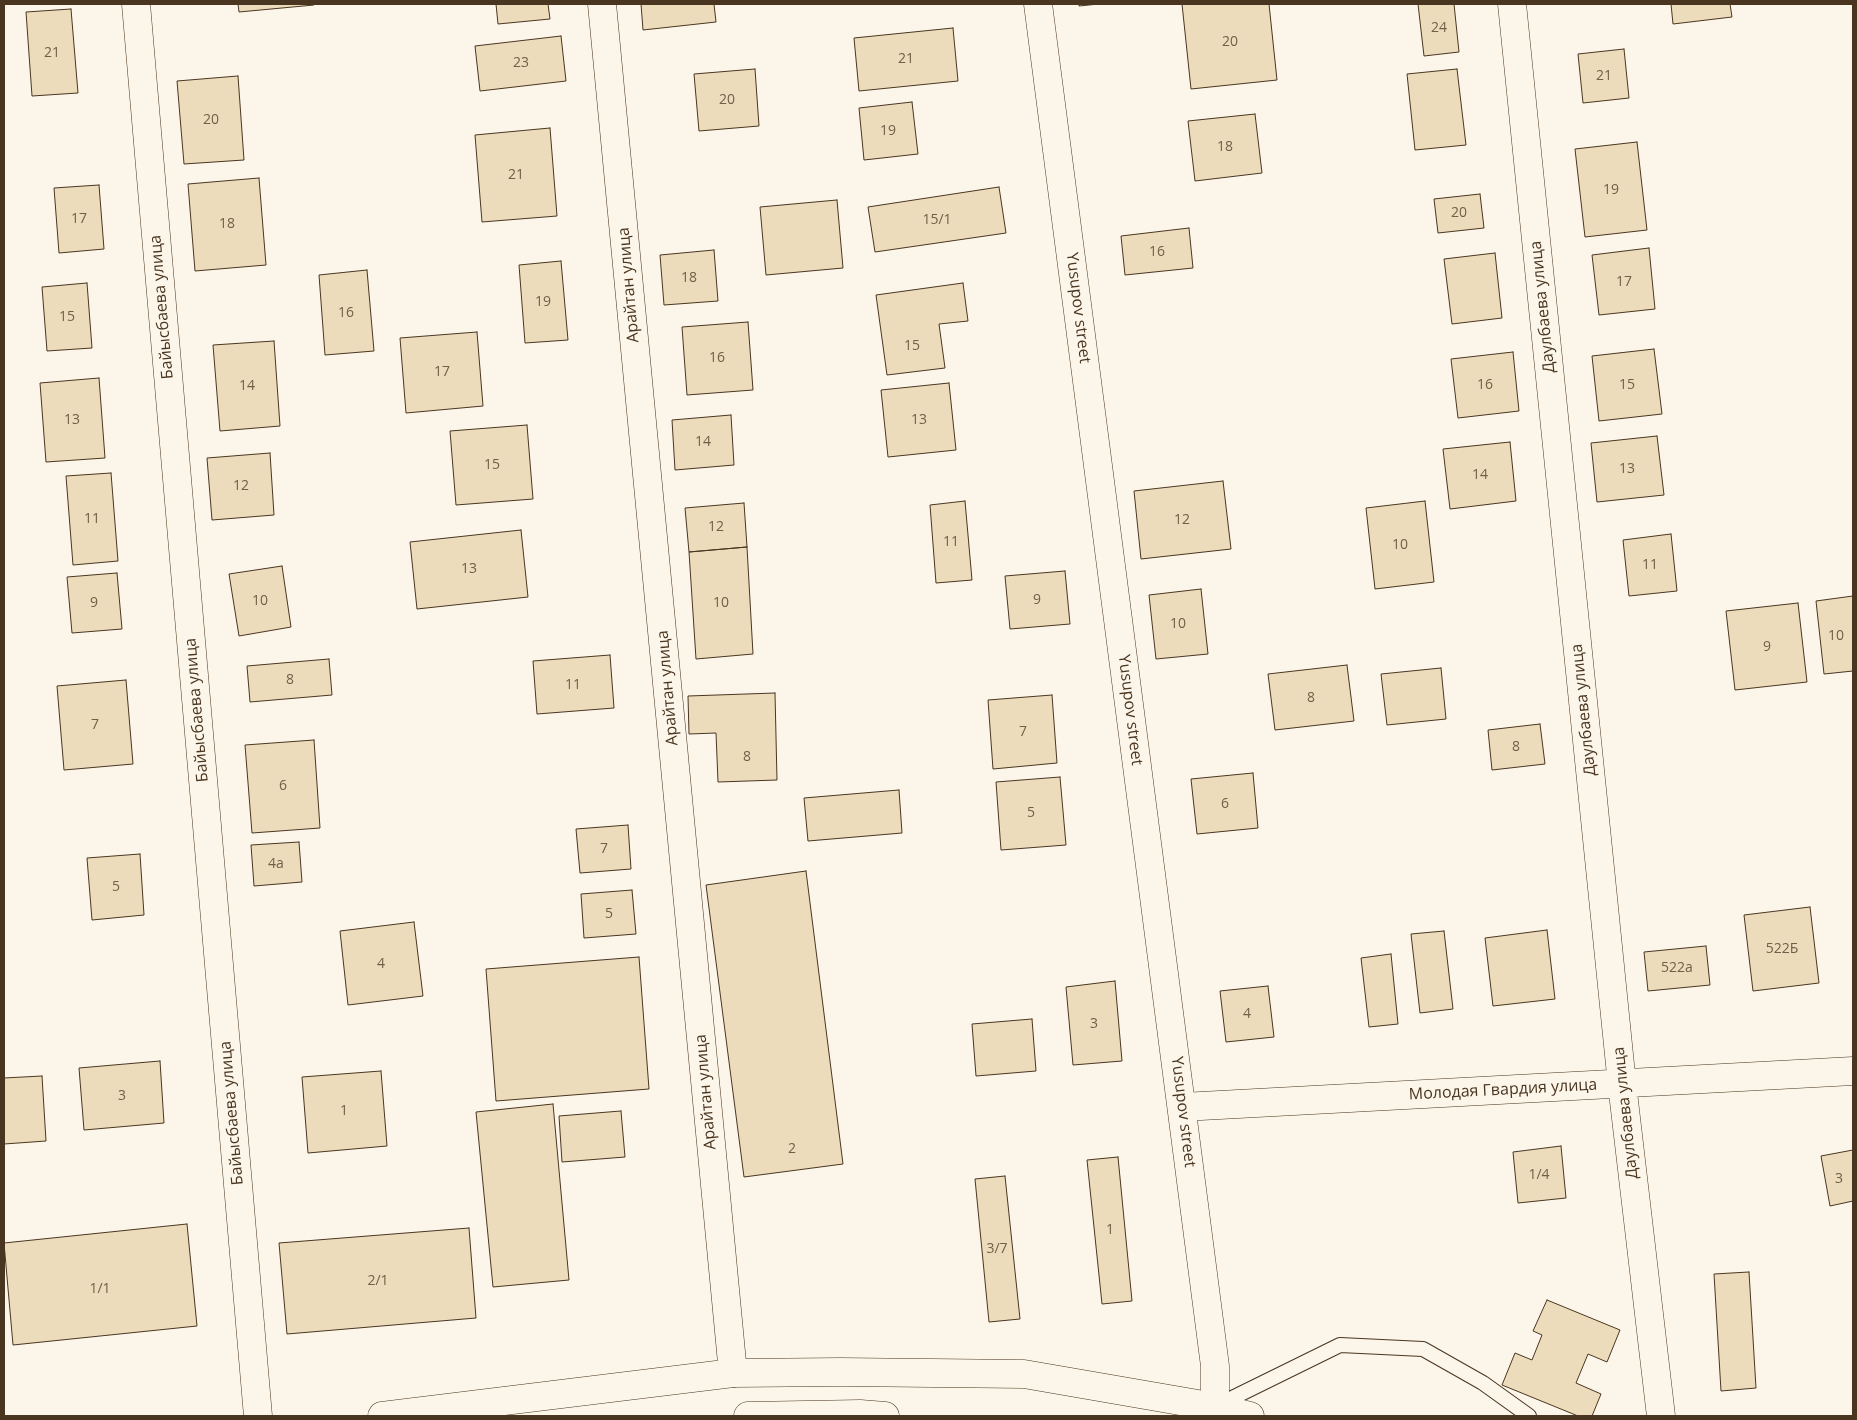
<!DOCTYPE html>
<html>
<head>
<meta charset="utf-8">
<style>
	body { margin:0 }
	#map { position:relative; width:1857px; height:1420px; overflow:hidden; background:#fbf6e9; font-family:"Open Sans",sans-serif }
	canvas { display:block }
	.frame { position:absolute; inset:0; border:5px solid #4a3520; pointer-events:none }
</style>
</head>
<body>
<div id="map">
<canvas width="1857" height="1420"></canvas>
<div class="frame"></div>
</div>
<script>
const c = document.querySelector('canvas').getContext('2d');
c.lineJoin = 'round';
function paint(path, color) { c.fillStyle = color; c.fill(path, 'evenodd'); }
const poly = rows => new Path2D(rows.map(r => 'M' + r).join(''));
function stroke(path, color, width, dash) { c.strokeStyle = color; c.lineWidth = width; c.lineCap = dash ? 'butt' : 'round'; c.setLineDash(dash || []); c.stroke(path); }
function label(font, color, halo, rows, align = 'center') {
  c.font = font + ' "Open Sans",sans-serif'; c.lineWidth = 4; c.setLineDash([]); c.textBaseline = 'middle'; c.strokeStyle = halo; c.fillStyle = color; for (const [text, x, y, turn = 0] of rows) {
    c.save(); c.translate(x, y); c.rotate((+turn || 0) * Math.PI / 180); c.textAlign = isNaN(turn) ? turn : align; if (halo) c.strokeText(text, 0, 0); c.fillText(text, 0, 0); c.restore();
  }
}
const building = poly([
	[238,4,314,4,314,5,239,12,238,4],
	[496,4,548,4,550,19,498,24,496,4],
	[641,4,714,4,716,22,643,30,641,4],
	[1079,4,1099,4,1079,6,1079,4],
	[1182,4,1269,4,1277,80,1191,89,1182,4],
	[1418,4,1454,4,1459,52,1424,56,1418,4],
	[1671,4,1730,4,1732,17,1673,24,1671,4],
	[71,9,78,93,32,96,26,12,71,9],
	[953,28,958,81,859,91,854,38,953,28],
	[561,36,566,81,480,91,475,46,561,36],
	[1624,49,1629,98,1583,103,1578,54,1624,49],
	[755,69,759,126,699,131,694,74,755,69],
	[1457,69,1466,145,1415,150,1407,74,1457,69],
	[238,76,244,160,184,164,177,81,238,76],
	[912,102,918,154,864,160,859,108,912,102],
	[1255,114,1262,173,1195,181,1188,121,1255,114],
	[550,128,557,216,482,222,475,135,550,128],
	[1637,142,1647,230,1585,237,1575,149,1637,142],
	[259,178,266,265,195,271,188,184,259,178],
	[99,185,104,249,59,253,54,188,99,185],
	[999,187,1006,233,875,252,868,207,999,187],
	[1480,194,1484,228,1438,233,1434,199,1480,194],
	[837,200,843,268,766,275,760,207,837,200],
	[1189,228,1193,268,1125,275,1121,236,1189,228],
	[1649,248,1655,309,1599,315,1592,255,1649,248],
	[714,250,718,301,664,305,660,255,714,250],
	[1495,253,1502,318,1452,324,1444,259,1495,253],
	[561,261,568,340,525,343,519,265,561,261],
	[367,270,374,351,325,355,319,275,367,270],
	[87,283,92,348,47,351,42,287,87,283],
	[963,283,968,321,939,324,945,368,887,375,876,295,963,283],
	[748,322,753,390,687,395,682,327,748,322],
	[477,332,483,406,406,413,400,338,477,332],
	[274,341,280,426,220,431,213,345,274,341],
	[1654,349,1662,414,1599,421,1592,356,1654,349],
	[1513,352,1519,411,1458,418,1451,359,1513,352],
	[99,378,105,458,46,462,40,383,99,378],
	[949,383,956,450,888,457,881,390,949,383],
	[731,415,734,465,675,470,672,420,731,415],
	[527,425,533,499,456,505,450,431,527,425],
	[1657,436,1664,495,1597,502,1591,443,1657,436],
	[1510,442,1516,501,1450,509,1443,449,1510,442],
	[270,453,274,515,212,520,207,458,270,453],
	[111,473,118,561,73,565,66,476,111,473],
	[1223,481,1231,549,1141,559,1134,491,1223,481],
	[965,501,972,580,936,583,930,505,965,501],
	[1425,501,1434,582,1375,589,1366,508,1425,501],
	[744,503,747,547,689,552,685,508,744,503],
	[521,530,528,597,417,609,410,542,521,530],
	[1671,534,1677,591,1629,596,1623,540,1671,534],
	[747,547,753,654,696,659,689,552,747,547],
	[282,566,291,627,239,636,229,574,282,566],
	[1065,571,1070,624,1010,629,1005,576,1065,571],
	[117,573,122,629,72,633,67,577,117,573],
	[1201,589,1208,654,1156,659,1149,595,1201,589],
	[1853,596,1853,671,1824,674,1816,601,1853,596],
	[1798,603,1807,682,1735,690,1726,611,1798,603],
	[610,655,614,708,537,714,533,661,610,655],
	[329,659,332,695,250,702,247,666,329,659],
	[1347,665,1354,721,1275,730,1268,674,1347,665],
	[1441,668,1446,719,1387,725,1381,674,1441,668],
	[126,680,133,764,64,770,57,686,126,680],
	[775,693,777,780,718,782,716,733,689,734,688,696,775,693],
	[1052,695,1057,763,993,769,988,700,1052,695],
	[1540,724,1545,764,1492,770,1488,730,1540,724],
	[314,740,320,828,252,833,245,745,314,740],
	[1253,773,1258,828,1197,834,1191,779,1253,773],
	[1060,777,1066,845,1001,850,996,782,1060,777],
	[899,790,902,833,808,841,804,798,899,790],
	[628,825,631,869,580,873,576,829,628,825],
	[299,842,302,882,254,886,251,845,299,842],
	[140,854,144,915,92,920,87,858,140,854],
	[806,871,843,1164,744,1177,706,885,806,871],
	[632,890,636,934,584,938,581,894,632,890],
	[1810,907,1819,983,1753,991,1744,915,1810,907],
	[414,922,423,996,348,1005,340,931,414,922],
	[1547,930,1555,999,1493,1006,1485,938,1547,930],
	[1444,931,1453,1009,1420,1013,1411,934,1444,931],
	[1706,946,1710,985,1648,991,1644,952,1706,946],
	[1391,954,1398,1024,1369,1027,1361,958,1391,954],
	[639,957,649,1089,496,1101,486,969,639,957],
	[1115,981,1122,1061,1073,1065,1066,987,1115,981],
	[1268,986,1274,1037,1226,1042,1220,991,1268,986],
	[1032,1019,1036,1071,976,1076,972,1024,1032,1019],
	[160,1061,164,1123,84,1130,79,1068,160,1061],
	[381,1071,387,1146,308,1153,302,1077,381,1071],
	[42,1076,46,1141,4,1144,4,1078,42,1076],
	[553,1104,569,1280,493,1287,476,1112,553,1104],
	[621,1111,625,1157,562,1162,559,1116,621,1111],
	[1561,1146,1566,1198,1518,1203,1513,1152,1561,1146],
	[1853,1150,1853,1201,1830,1206,1821,1156,1853,1150],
	[1118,1157,1132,1301,1102,1304,1087,1160,1118,1157],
	[1005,1176,1020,1319,989,1322,975,1179,1005,1176],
	[187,1224,197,1326,13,1345,4,1243,187,1224],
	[469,1228,476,1318,287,1334,279,1243,469,1228],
	[1749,1272,1756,1388,1721,1391,1714,1274,1749,1272],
	[1547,1300,1620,1330,1607,1362,1588,1354,1576,1383,1601,1394,1592,1416,1578,1416,1502,1385,1515,1353,1532,1360,1542,1335,1533,1331,1547,1300]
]);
paint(building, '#ecdcbc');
stroke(building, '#4a3520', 1);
const lane = poly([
	[1216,1406,1340,1345,1423,1349,1483,1383,1529,1416]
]);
const street = poly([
	[136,4,258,1416],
	[602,4,733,1373],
	[1512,4,1622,1084,1661,1416],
	[1182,1107,1853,1071]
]);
const secondary = poly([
	[1038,4,1215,1366,1215,1407,1212,1416]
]);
const highway = poly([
	[382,1416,733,1373,841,1372,1024,1374,1215,1407,1250,1416],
	[748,1416,860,1414,885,1416]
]);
stroke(lane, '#4a3520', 16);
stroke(street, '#4a3520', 29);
stroke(secondary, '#4a3520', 29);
stroke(highway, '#4a3520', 29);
stroke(lane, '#fbf6e9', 14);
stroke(street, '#fbf6e9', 28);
stroke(secondary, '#fbf6e9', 28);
stroke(highway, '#fbf6e9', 28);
label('14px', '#725f47', null, [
	["24",1439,28],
	["20",1230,42],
	["21",52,53],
	["21",906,59],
	["23",521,63],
	["21",1604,76],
	["20",727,100],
	["20",211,120],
	["19",888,131],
	["18",1225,147],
	["21",516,175],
	["19",1611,190],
	["20",1459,213],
	["17",79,219],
	["15/1",937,220],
	["18",227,224],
	["16",1157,252],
	["18",689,278],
	["17",1624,282],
	["19",543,302],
	["16",346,313],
	["15",67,317],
	["15",912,346],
	["16",717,358],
	["17",442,372],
	["16",1485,385],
	["15",1627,385],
	["14",247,386],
	["13",72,420],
	["13",919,420],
	["14",703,442],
	["15",492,465],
	["13",1627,469],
	["14",1480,475],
	["12",241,486],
	["11",92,519],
	["12",1182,520],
	["12",716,527],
	["11",951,542],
	["10",1400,545],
	["11",1650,565],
	["13",469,569],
	["9",1037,600],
	["10",260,601],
	["9",94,603],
	["10",721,603],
	["10",1178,624],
	["10",1836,636],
	["9",1767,647],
	["8",290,680],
	["11",573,685],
	["8",1311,698],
	["7",95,725],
	["7",1023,732],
	["8",1516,747],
	["8",747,757],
	["6",283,786],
	["6",1225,804],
	["5",1031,813],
	["7",604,849],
	["4а",276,864],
	["5",116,887],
	["5",609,914],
	["522Б",1782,949],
	["4",381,964],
	["522а",1677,968],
	["4",1247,1014],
	["3",1094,1024],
	["3",122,1096],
	["1",344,1111],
	["2",792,1149],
	["1/4",1539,1175],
	["3",1839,1179],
	["1",1110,1230],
	["3/7",997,1249],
	["2/1",378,1281],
	["1/1",100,1289]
]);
label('16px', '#4a3520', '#fbf6e9', [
	["Арайтан улица",629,285,-95],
	["Байысбаева улица",162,307,-95],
	["Даулбаева улица",1543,307,-96],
	["Yusupov street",1078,308,83],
	["Арайтан улица",668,688,-95],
	["Байысбаева улица",197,710,-95],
	["Yusupov street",1130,710,83],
	["Даулбаева улица",1584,710,-96],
	["Молодая Гвардия улица",1503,1090,-3],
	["Арайтан улица",706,1092,-95],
	["Yusupov street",1183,1112,83],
	["Байысбаева улица",232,1113,-95],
	["Даулбаева улица",1626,1113,-96]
]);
</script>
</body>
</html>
